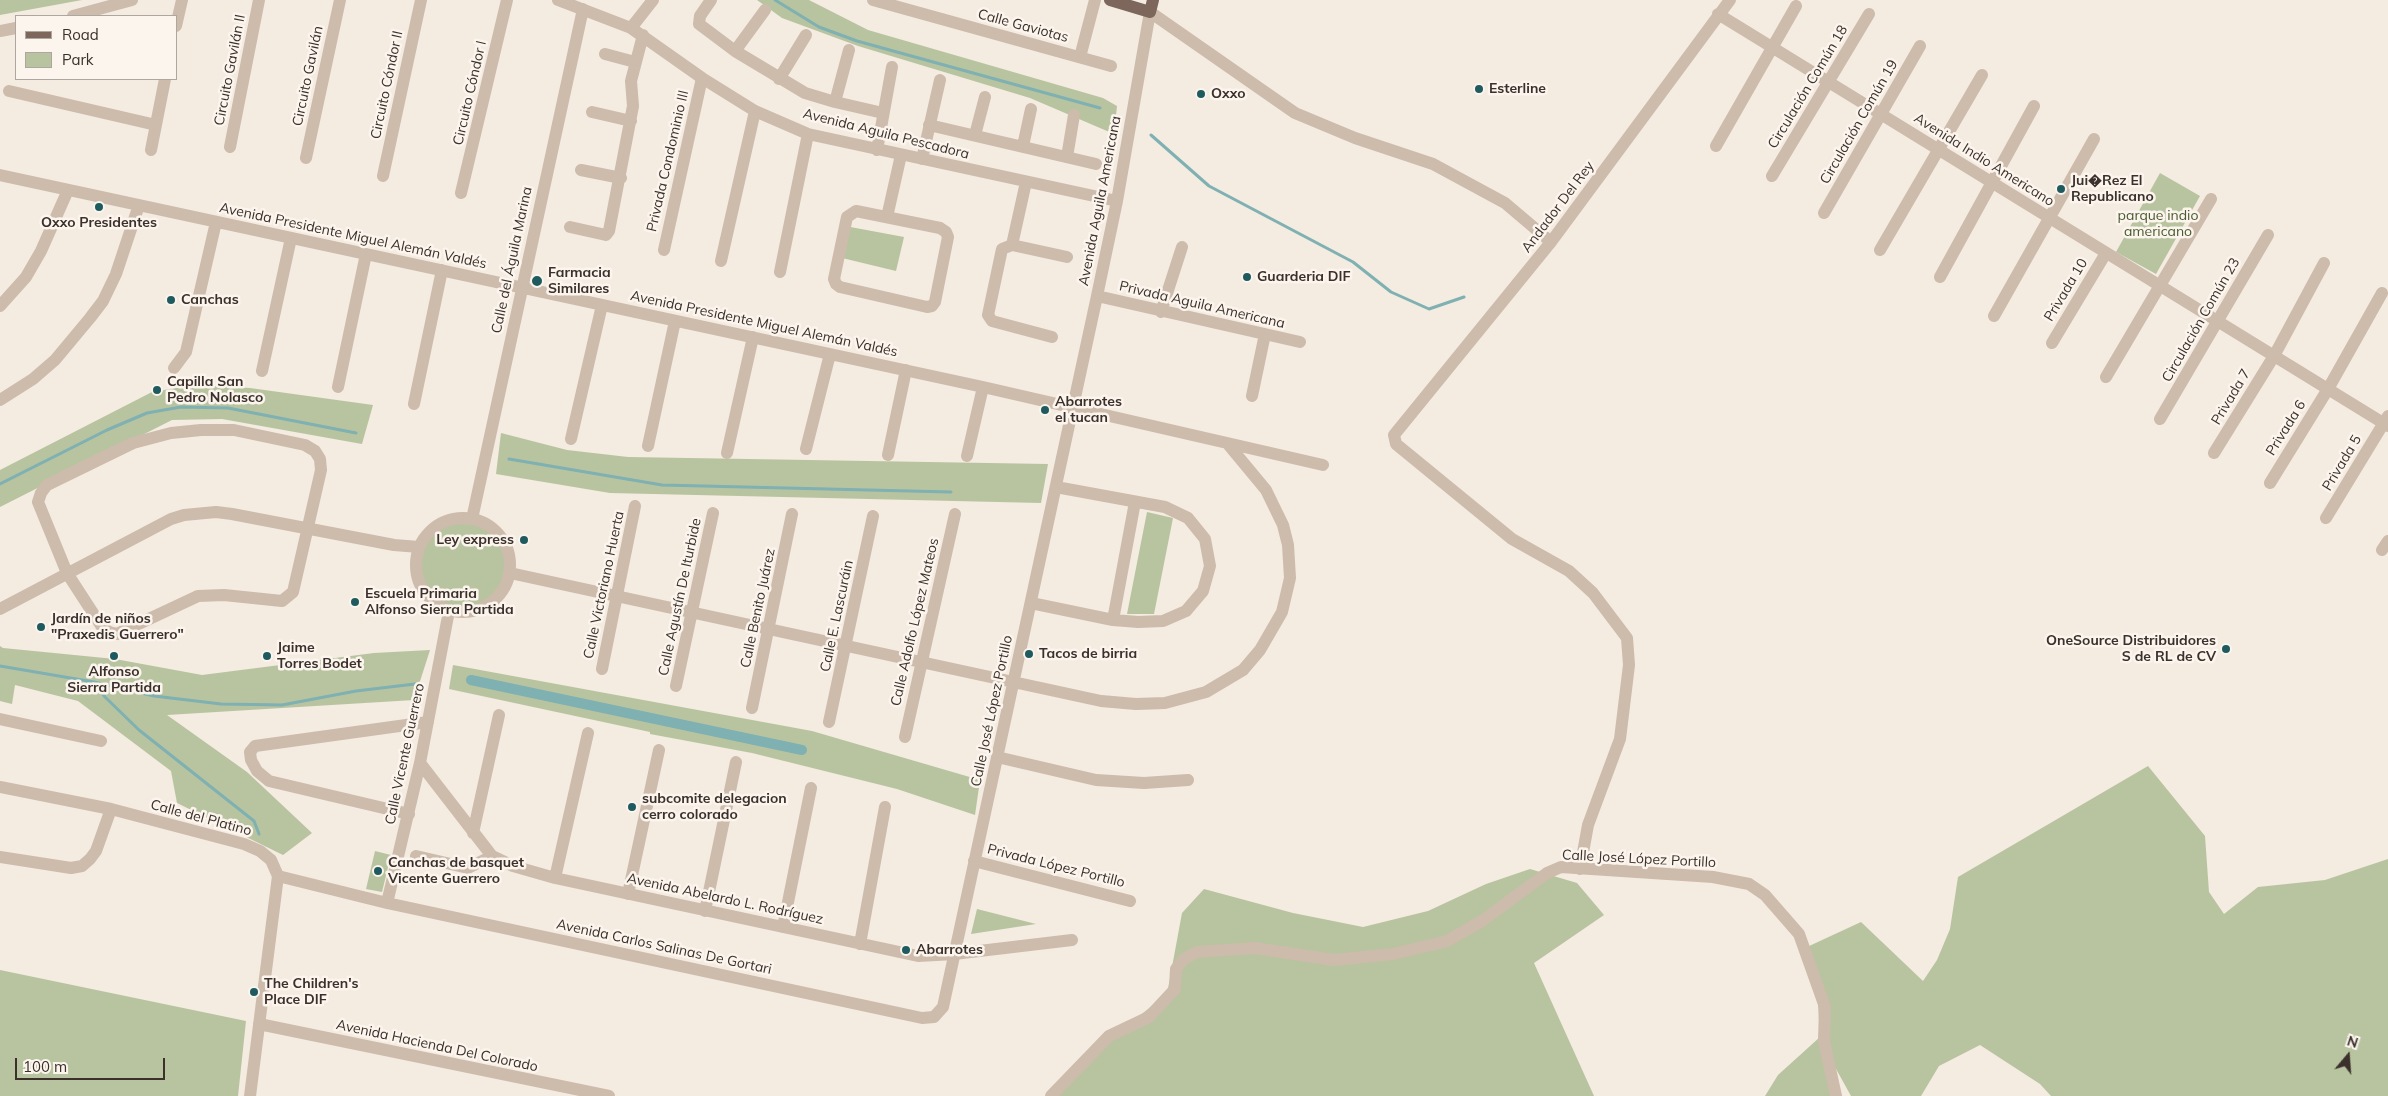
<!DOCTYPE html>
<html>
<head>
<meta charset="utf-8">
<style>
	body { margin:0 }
	#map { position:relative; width:2388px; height:1096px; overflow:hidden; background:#f4ebe1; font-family:Mulish,sans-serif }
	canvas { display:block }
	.legend { position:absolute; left:15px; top:15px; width:162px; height:65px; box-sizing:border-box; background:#fbf5ee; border:1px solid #aea6a0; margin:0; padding:6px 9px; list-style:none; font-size:15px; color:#3b302b }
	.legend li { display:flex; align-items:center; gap:10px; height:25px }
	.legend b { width:25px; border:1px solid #aea6a0 }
	.north { position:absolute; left:2323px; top:1031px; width:50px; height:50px; -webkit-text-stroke:4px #fbf5ee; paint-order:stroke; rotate:18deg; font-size:14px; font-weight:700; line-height:20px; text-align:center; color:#3b302b }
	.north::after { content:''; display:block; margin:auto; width:18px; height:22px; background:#3b302b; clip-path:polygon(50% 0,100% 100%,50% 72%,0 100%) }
	.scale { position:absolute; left:15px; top:1058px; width:150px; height:22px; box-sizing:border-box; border:2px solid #3b302b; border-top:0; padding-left:6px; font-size:15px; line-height:18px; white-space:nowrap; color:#3b302b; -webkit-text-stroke:4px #fbf5ee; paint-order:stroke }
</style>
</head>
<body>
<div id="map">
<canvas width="2388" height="1096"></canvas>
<ul class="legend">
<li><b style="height:6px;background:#7d675c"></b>Road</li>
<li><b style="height:14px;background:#b8c4a0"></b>Park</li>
</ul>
<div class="north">N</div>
<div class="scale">100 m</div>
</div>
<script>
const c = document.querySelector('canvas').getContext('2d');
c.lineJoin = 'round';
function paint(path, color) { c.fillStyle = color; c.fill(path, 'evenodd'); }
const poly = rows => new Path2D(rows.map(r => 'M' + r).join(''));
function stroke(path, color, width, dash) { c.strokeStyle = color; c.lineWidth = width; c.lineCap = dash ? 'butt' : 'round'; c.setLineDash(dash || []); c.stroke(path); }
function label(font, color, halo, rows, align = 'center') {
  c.font = font + ' Mulish,sans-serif'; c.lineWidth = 5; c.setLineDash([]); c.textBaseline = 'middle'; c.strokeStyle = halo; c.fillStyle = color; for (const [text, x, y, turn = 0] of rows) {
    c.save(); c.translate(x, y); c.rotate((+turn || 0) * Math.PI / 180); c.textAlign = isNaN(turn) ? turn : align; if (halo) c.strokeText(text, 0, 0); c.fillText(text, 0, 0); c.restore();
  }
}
paint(poly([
	[0,0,82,0,0,15],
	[757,0,809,0,868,30,1103,98,1117,106,1114,134,1030,98,858,46,782,18],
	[2160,173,2200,196,2156,274,2116,252],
	[845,226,904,237,896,271,838,257],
	[194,385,250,388,373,405,362,444,222,419,172,420,0,507,0,470,152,392],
	[501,433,567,450,628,457,1048,464,1041,503,610,493,496,474],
	[1147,512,1173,518,1154,614,1127,614],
	'421 565a42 42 0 1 1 84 0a42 42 0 1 1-84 0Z',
	[0,646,3,648,115,659,202,675,374,653,430,650,414,700,167,715,247,772,312,833,283,855,177,803,171,771,78,701,15,685,12,704,0,701],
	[453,665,812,731,980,780,975,815,897,789,752,753,650,734,650,732,449,689],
	[2148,766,2205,836,2209,892,2224,914,2258,887,2325,880,2388,859,2388,1096,2051,1096,2040,1084,1980,1045,1939,1066,1921,1096,1851,1096,1830,1058,1832,1096,1765,1096,1778,1075,1820,1037,1818,1004,1807,947,1861,922,1923,981,1937,960,1950,929,1958,877],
	[375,851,391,855,382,892,366,889],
	[1530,869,1577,883,1604,915,1534,963,1594,1096,1054,1096,1114,1036,1167,994,1182,913,1204,889,1293,913,1363,927,1428,911,1486,884],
	[977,909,1036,924,971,934],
	[0,970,246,1021,238,1096,0,1096]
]), '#b8c4a0');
stroke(poly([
	[775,0,819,27,857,41,1100,108],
	[1151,135,1209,186,1353,262,1391,292,1429,309,1464,297],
	[509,459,662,485,951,492],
	[0,484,107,430,147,413,181,407,228,408,356,433],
	[0,666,94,682,154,696,221,704,282,705,356,691,415,684],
	[94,682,105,697,139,730,254,821,259,834]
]), '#7fb0b2', 3);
stroke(poly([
	[471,680,802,750]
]), '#7fb0b2', 10);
stroke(poly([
	[558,0,631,28,702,78,755,111,808,134,1117,201],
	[711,0,700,16,699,24,735,51,805,93,835,102,883,113],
	[873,0,1111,66],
	[1718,14,2388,426],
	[73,16,132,0],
	[176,26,182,0],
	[631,28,653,0],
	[0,31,16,28],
	[735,51,765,10],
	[605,54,635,62],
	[1080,57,1095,0],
	[779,79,806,35],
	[9,91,156,125],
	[835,102,849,50],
	[592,112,631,121],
	[929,125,1096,164],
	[975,135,985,97],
	[1023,146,1031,109],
	[1716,146,1796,6],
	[230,147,259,0],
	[151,150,165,79],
	[877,150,892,67],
	[1067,157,1074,115],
	[306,158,340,0],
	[922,159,940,80],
	[581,170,621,178],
	[0,175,983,387,1323,465],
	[383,176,421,0],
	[1772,176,1869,14],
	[461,193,507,0],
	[856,211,940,228,946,232,948,237,935,302,932,306,927,307,840,287,836,284,834,279,847,217,856,211],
	[1824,213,1920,46],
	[887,217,901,155],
	[570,227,606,235,609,231,633,106,631,81,643,35],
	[1012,245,1026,182],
	[664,250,702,78],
	[1880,250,1982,75],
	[721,261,755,111],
	[780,272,808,134],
	[1940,277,2034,106],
	[1097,296,1300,342],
	[0,306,26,277,41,251,68,190],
	[1161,312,1182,247],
	[1994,316,2094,139],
	[1052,337,992,321,988,315,1002,249,1012,245,1067,257],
	[2052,343,2106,253],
	[174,368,186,352,216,222],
	[262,371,291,238],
	[2106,377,2211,199],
	[338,387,366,254],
	[1252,396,1265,334],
	[0,400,33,379,55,360,90,318,103,301,116,274,139,205],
	[414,404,442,270],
	[2160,419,2268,235],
	[201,430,234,430,305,445,315,451,320,459,321,470,293,592,282,601,224,595,198,596,117,634,109,632,102,627,67,573,38,502,41,493,47,485,133,443,171,433,201,430],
	[571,439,602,305],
	[648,446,675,321],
	[806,449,830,354],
	[727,453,753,337],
	[2214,453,2274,356,2324,263],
	[888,455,906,370],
	[967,456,983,387],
	[2270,483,2328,389,2382,293],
	'416 565a47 47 0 1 1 94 0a47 47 0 1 1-94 0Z',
	[2326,518,2388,416],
	[472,519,583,9],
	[2382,550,2388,541],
	[510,573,1101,701,1136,704,1165,703,1206,692,1243,670,1260,650,1282,612,1290,578,1288,545,1283,525,1266,490,1227,443],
	[1031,603,1113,620,1138,622,1163,621,1186,611,1203,591,1210,566,1205,539,1188,518,1165,507,1056,487],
	[0,609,171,519,184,515,216,512,232,514,394,545,419,547],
	[1113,620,1135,502],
	[602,669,635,506],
	[676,686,713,513],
	[752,708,792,514],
	[0,719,101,741],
	[829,722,873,516],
	[905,737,955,514],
	[997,757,1096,780,1144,783,1188,780],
	[420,763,492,856,513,866,555,878,918,956,954,954,1072,940],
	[0,787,111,809,244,844,260,851,271,860,278,876,387,903,922,1018,934,1017,943,1007,1097,296,1117,201,1150,12,1295,113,1355,138,1433,164,1505,203,1551,242],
	[409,814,269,781,257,771,251,760,250,752,255,746,428,722],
	[473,833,499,715],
	[416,856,468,868,492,856],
	[0,857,71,868,82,866,90,859,96,851,111,809],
	[974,861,1130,901],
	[1580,869,1588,825,1620,739,1629,665,1627,638,1593,593,1569,571,1512,539,1396,444,1394,435,1551,242,1730,0],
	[555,878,588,733],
	[628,894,659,750],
	[387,903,420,763,449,611],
	[705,911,736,762],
	[783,927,811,788],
	[860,944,885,807],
	[259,1024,609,1096],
	[250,1096,278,876],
	[1051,1096,1109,1036,1149,1017,1175,989,1176,969,1184,959,1197,952,1255,948,1334,960,1393,954,1447,941,1482,921,1547,873,1561,867,1713,877,1749,884,1765,895,1799,934,1825,1007,1824,1041,1836,1096]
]), '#cdbbac', 12);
stroke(poly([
	[1110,0,1150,12,1153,0]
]), '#7d675c', 12);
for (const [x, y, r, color] of [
	[1479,89,5,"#1f5a5e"],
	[1201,94,5,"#1f5a5e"],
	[2061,189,5,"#1f5a5e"],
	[99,207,5,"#1f5a5e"],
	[1247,277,5,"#1f5a5e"],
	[537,281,6,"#1f5a5e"],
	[171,300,5,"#1f5a5e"],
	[157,390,5,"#1f5a5e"],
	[1045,410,5,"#1f5a5e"],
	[524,540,5,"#1f5a5e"],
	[355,602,5,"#1f5a5e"],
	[41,627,5,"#1f5a5e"],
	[2226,649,5,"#1f5a5e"],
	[1029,654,5,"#1f5a5e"],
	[114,656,5,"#1f5a5e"],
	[267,656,5,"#1f5a5e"],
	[632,807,5,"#1f5a5e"],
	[378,871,5,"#1f5a5e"],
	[906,950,5,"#1f5a5e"],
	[254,992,5,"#1f5a5e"]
]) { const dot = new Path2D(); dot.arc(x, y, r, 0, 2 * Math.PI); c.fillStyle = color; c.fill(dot); stroke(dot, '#fbf5ee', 2); }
label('14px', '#3b302b', '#fbf5ee', [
	["Calle Gaviotas",1023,26,15],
	["Circuito Gavilán II",230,70,-79],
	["Circuito Gavilán",308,76,-78],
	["Circuito Cóndor II",387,85,-78],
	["Circulación Común 18",1808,87,-59],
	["Circuito Cóndor I",470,93,-77],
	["Circulación Común 19",1859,122,-60],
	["Avenida Aguila Pescadora",886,134,14],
	["Avenida Indio Americano",1984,160,32],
	["Privada Condominio III",668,161,-77],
	["Avenida Aguila Americana",1100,201,-79],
	["Andador Del Rey",1558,207,-53],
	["Avenida Presidente Miguel Alemán Valdés",353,236,12],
	["Calle del Águila Marina",512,260,-78],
	["Privada 10",2066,290,-59],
	["Privada Aguila Americana",1202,305,13],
	["Circulación Común 23",2201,320,-60],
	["Avenida Presidente Miguel Alemán Valdés",764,324,12],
	["Privada 7",2231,397,-59],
	["Privada 6",2286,428,-58],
	["Privada 5",2342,463,-59],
	["Calle Victoriano Huerta",604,585,-78],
	["Calle Agustín De Iturbide",680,597,-78],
	["Calle Benito Juárez",758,608,-78],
	["Calle E. Lascuráin",837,616,-78],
	["Calle Adolfo López Mateos",915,622,-77],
	["Calle José López Portillo",992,711,-78],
	["Calle Vicente Guerrero",405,754,-78],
	["Calle del Platino",201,818,15],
	["Calle José López Portillo",1639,859,3],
	["Privada López Portillo",1056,866,14],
	["Avenida Abelardo L. Rodríguez",725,899,12],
	["Avenida Carlos Salinas De Gortari",664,947,12],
	["Avenida Hacienda Del Colorado",437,1046,12]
]);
label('bold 14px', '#3b302b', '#fbf5ee', [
	["Esterline",1489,89],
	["Oxxo",1211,94],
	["Jui�Rez El",2071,181],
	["Republicano",2071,197],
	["Oxxo Presidentes",99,223,"center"],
	["Farmacia",548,273],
	["Similares",548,289],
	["Guarderia DIF",1257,277],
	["Canchas",181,300],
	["Capilla San",167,382],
	["Pedro Nolasco",167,398],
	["Abarrotes",1055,402],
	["el tucan",1055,418],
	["Ley express",514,540,"right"],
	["Escuela Primaria",365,594],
	["Alfonso Sierra Partida",365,610],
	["Jardín de niños",51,619],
	["\"Praxedis Guerrero\"",51,635],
	["OneSource Distribuidores",2216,641,"right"],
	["S de RL de CV",2216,657,"right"],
	["Jaime",277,648],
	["Torres Bodet",277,664],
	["Tacos de birria",1039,654],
	["Alfonso",114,672,"center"],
	["Sierra Partida",114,688,"center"],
	["subcomite delegacion",642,799],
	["cerro colorado",642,815],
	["Canchas de basquet",388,863],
	["Vicente Guerrero",388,879],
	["Abarrotes",916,950],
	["The Children's",264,984],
	["Place DIF",264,1000]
], 'left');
label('14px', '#4a5a2e', '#fbf5ee', [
	["parque indio",2158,216],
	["americano",2158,232]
]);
</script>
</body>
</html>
